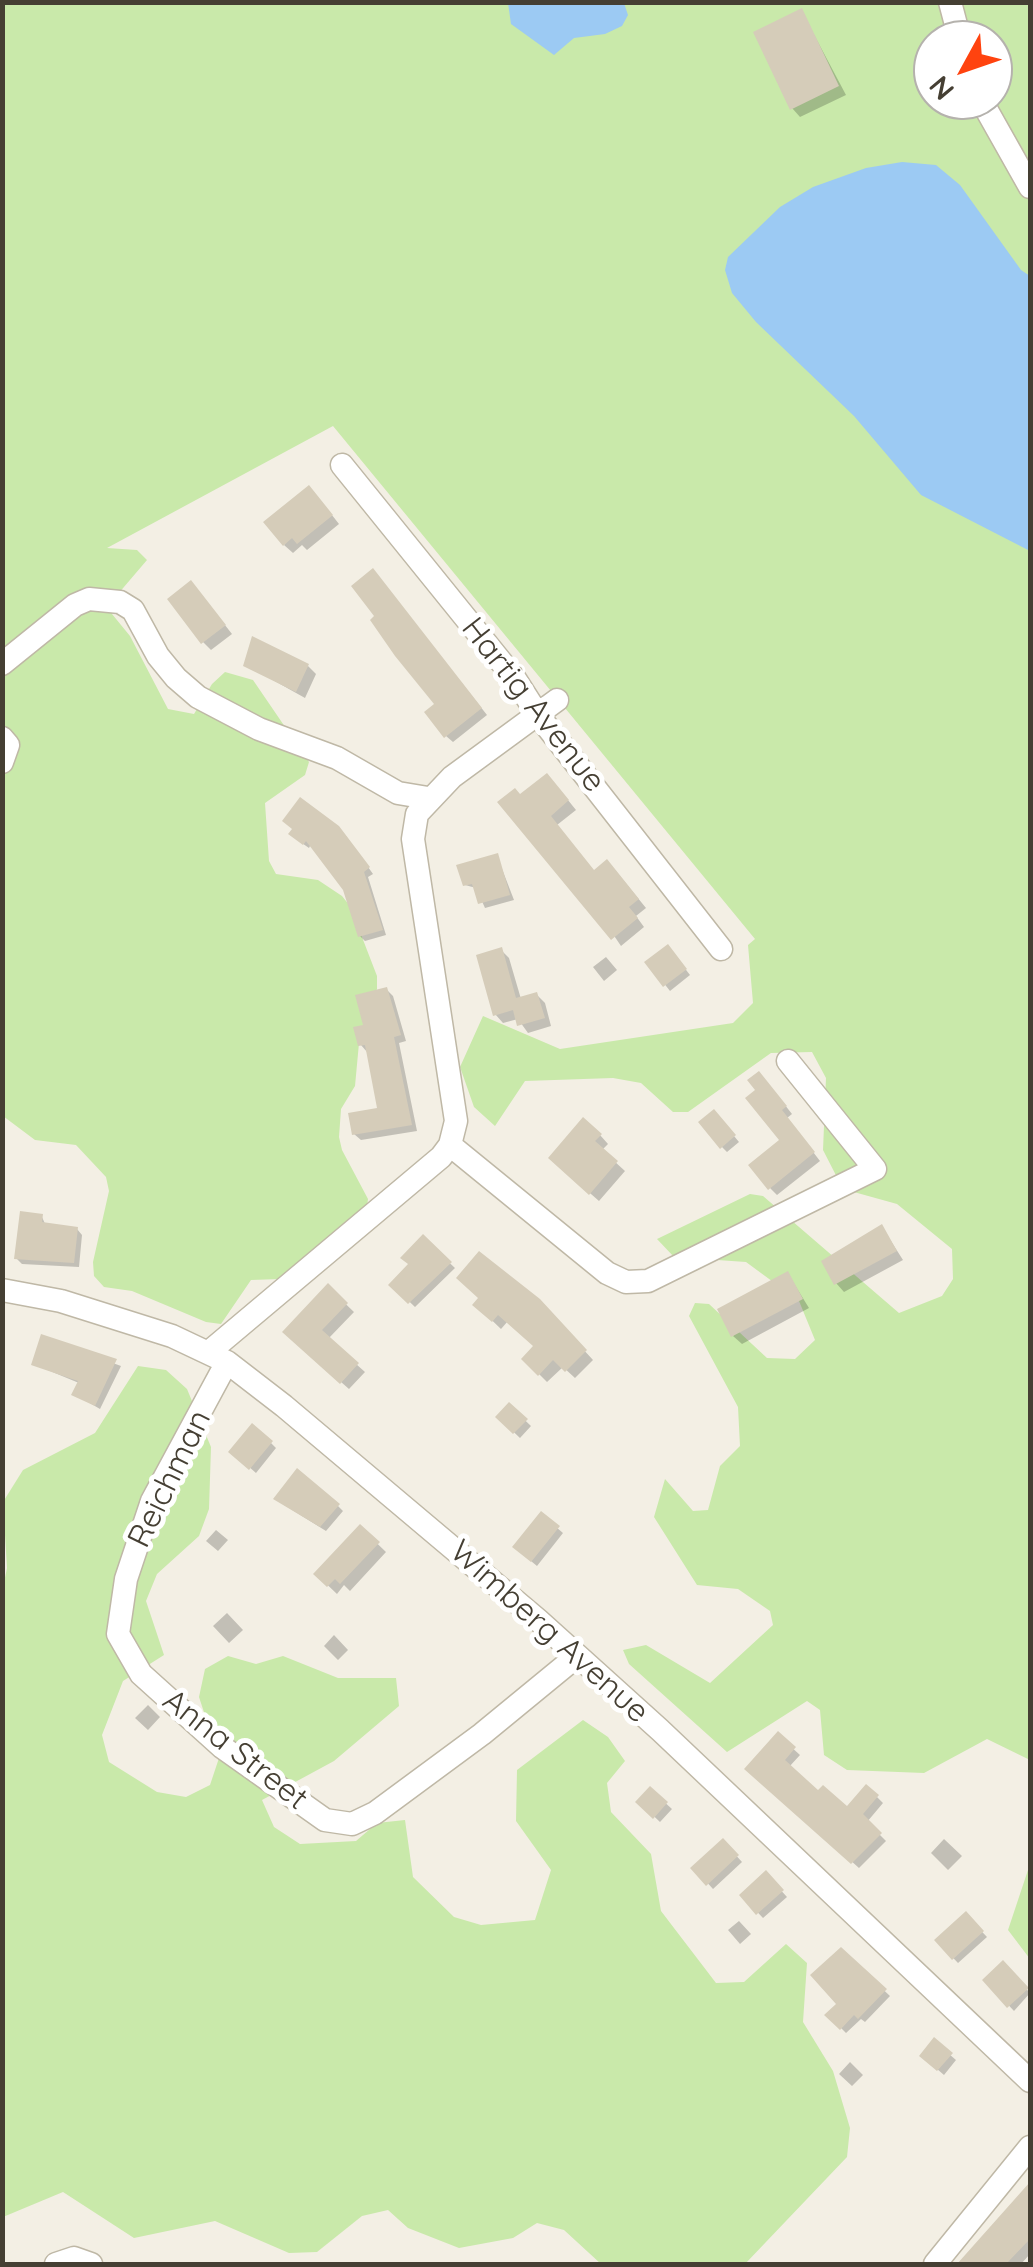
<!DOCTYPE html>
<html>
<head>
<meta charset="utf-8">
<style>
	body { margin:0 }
	#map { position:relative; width:1033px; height:2267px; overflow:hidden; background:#f3efe4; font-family:Quicksand,sans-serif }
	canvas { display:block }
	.frame { position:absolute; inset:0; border:5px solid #453f33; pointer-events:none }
	.north { position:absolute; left:913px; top:20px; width:100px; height:100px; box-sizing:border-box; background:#fff; border:2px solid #b5b2ad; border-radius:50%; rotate:230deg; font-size:28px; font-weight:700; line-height:40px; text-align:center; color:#453f33 }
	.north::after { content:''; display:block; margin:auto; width:35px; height:45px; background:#ff430f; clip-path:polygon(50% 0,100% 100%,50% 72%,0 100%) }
</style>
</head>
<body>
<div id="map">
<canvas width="1033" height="2267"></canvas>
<div class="frame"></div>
<div class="north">N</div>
</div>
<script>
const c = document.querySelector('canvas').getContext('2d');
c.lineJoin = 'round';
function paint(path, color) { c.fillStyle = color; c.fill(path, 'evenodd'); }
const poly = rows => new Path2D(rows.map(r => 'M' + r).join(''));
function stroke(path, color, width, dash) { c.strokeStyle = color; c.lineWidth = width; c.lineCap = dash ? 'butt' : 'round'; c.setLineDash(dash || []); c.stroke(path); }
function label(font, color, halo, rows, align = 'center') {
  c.font = font + ' Quicksand,sans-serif'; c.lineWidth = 10; c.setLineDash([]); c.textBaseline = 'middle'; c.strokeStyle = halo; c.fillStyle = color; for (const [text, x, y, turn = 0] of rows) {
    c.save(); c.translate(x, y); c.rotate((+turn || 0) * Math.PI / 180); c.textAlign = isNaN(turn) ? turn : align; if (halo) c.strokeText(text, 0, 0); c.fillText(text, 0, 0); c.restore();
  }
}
paint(poly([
	[2,3,1030,3,1030,1760,987,1739,924,1773,847,1770,824,1755,820,1710,807,1701,727,1752,629,1664,623,1650,646,1645,710,1683,773,1625,770,1611,738,1589,697,1585,654,1517,665,1479,693,1511,708,1510,720,1466,740,1446,738,1407,689,1316,695,1303,709,1304,767,1358,795,1359,815,1340,799,1301,746,1262,674,1257,657,1239,750,1194,763,1196,899,1313,942,1296,953,1279,952,1249,897,1204,843,1189,823,1150,826,1078,812,1052,771,1053,688,1112,673,1112,641,1083,613,1078,525,1081,495,1126,474,1107,460,1067,483,1016,560,1049,733,1023,753,1003,748,945,755,939,333,426,107,548,137,550,147,560,112,601,112,614,130,636,168,709,194,714,212,684,225,672,253,680,309,762,305,775,265,803,269,861,276,874,318,880,342,896,350,906,377,976,377,989,359,1043,355,1086,341,1109,339,1137,342,1150,368,1199,366,1213,280,1279,251,1280,221,1324,206,1322,132,1291,104,1287,94,1276,93,1262,109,1191,106,1177,76,1145,35,1140,3,1116],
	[933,40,993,40,993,100,933,100],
	[138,1366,166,1370,187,1389,211,1447,209,1509,199,1536,157,1574,146,1601,164,1655,123,1681,102,1735,109,1762,157,1792,186,1797,210,1785,219,1758,199,1697,205,1669,228,1656,256,1664,283,1656,338,1678,396,1678,399,1706,334,1761,262,1800,274,1827,300,1844,356,1841,377,1823,405,1820,413,1877,454,1917,481,1925,535,1920,551,1870,516,1821,517,1770,583,1720,608,1737,625,1761,607,1783,611,1812,651,1854,661,1911,716,1983,744,1982,786,1944,807,1963,803,2022,833,2071,850,2128,847,2157,745,2264,601,2264,564,2230,537,2223,513,2238,459,2248,408,2228,388,2210,362,2216,317,2252,289,2253,215,2221,134,2238,63,2192,3,2217,2,1592,7,1568,3,1502,23,1470,95,1433],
	[1030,1864,1030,1959,1008,1930]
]), '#c9e9aa');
paint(poly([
	[508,3,624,3,628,15,622,26,605,34,574,38,554,55,511,24],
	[902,162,936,165,960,185,1021,270,1030,276,1030,551,921,495,854,416,756,322,732,293,725,270,728,257,780,207,813,187,866,168]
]), '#9ccaf3');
paint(poly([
	[802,12,846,95,800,117,792,108],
	[317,496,339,524,307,550,302,545,293,553,284,545],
	[379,578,487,715,453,742,446,736,438,704,378,616],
	[199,592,232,634,211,650,203,642],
	[246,665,308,666,316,674,305,698],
	[555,784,576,810,557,825,595,872,615,870,646,908,636,916,644,927,621,946,520,797],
	[295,829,346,836,373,874,368,877,386,935,365,941,360,936,345,888,311,844,309,848,296,839],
	[497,856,514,900,485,908,476,888,465,885],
	[501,950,509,958,521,999,537,995,545,1003,551,1026,528,1033,518,1019,503,1023,495,1014],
	[673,953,690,975,670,991,648,963],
	[606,957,617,970,604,981,593,967],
	[386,989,393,996,406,1041,399,1043,417,1131,361,1140,354,1134,380,1110,367,1052,361,1045],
	[766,1081,792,1114,787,1118,820,1161,777,1195,770,1188,783,1141],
	[714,1112,739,1142,727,1152,722,1147],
	[600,1135,608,1144,602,1150,625,1171,599,1201,559,1166],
	[42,1217,46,1226,77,1229,82,1235,79,1267,22,1264,16,1258],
	[882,1227,903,1260,844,1292,836,1283],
	[423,1238,455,1268,415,1307,392,1285,411,1265],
	[788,1274,809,1308,742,1344,733,1336],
	[328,1287,354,1312,328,1339,365,1372,349,1389,292,1339],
	[539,1301,593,1360,575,1378,563,1367,547,1382,524,1359,536,1347,508,1321,501,1329,476,1305],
	[42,1337,121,1366,100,1409,74,1394,79,1383,33,1364],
	[509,1405,531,1426,520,1438,498,1417],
	[271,1443,276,1448,256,1473,232,1452],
	[281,1503,338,1506,343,1511,326,1531],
	[541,1514,563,1533,537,1566,520,1552],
	[360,1527,386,1552,350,1591,344,1585,337,1594,316,1574],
	[216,1530,228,1540,218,1551,206,1541],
	[227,1613,243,1630,229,1643,213,1626],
	[334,1635,348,1650,338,1660,324,1646],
	[148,1705,160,1717,148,1730,135,1718],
	[778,1735,800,1755,789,1767,819,1794,847,1810,877,1797,883,1803,867,1822,886,1841,859,1868,748,1769],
	[650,1789,672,1809,660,1822,639,1802],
	[944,1839,962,1856,948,1870,931,1853],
	[723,1841,742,1862,713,1889,694,1868],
	[766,1874,787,1897,763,1918,742,1896],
	[966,1915,987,1937,958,1963,937,1941],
	[739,1921,751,1934,740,1944,728,1930],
	[841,1950,890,1996,865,2022,861,2019,846,2033,828,2015,839,2004],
	[1003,1964,1030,1993,1014,2011,985,1980],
	[934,2041,956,2060,944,2075,922,2056],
	[850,2062,863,2075,852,2086,839,2074],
	[1030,2183,1030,2254,1021,2264,961,2264]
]), '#0003');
paint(poly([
	[802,8,839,86,790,110,753,32],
	[309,485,333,515,297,544,292,538,283,546,263,522],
	[373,568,482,708,444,738,424,712,434,704,395,656,370,620,374,616,351,586],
	[191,580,226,625,201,644,167,599],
	[252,636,309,664,296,692,243,666],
	[547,773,569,800,551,816,594,870,607,859,639,899,629,907,638,918,611,940,497,802,515,788,520,794],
	[300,797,339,826,370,867,364,872,383,930,358,937,343,890,306,841,303,845,288,834,292,829,282,821],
	[498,853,510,895,478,904,472,884,463,886,456,865],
	[668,944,687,969,663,987,644,962],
	[502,947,516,998,537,992,545,1018,517,1026,513,1010,493,1016,476,955],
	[387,987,401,1035,394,1037,412,1125,352,1135,348,1113,377,1108,365,1045,358,1046,353,1027,363,1025,355,995],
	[759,1071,787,1106,782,1110,815,1152,768,1190,748,1165,779,1140,745,1098,755,1090,747,1080],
	[714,1109,736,1135,720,1149,698,1122],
	[583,1117,602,1134,595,1141,618,1161,589,1195,548,1158],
	[20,1211,43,1214,42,1222,78,1227,74,1263,14,1259],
	[882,1224,897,1251,834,1285,821,1261],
	[423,1234,452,1262,408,1304,388,1285,408,1264,400,1258],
	[479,1251,540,1299,587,1350,565,1372,553,1360,538,1376,521,1359,533,1346,498,1315,492,1322,472,1305,478,1298,456,1278],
	[788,1271,803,1299,731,1337,717,1309],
	[328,1283,348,1303,322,1330,359,1363,340,1384,282,1332],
	[41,1334,117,1359,95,1406,71,1395,78,1381,31,1365],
	[509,1402,528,1419,513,1434,495,1417],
	[252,1423,273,1441,249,1470,228,1452],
	[297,1468,340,1504,320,1527,273,1499],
	[541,1511,560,1526,531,1562,512,1547],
	[360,1524,380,1542,340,1584,335,1579,327,1587,313,1574],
	[778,1731,796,1747,785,1760,818,1790,823,1785,847,1806,866,1784,879,1795,863,1814,882,1833,851,1864,744,1769],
	[650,1786,668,1802,653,1819,635,1802],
	[723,1838,739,1855,706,1886,690,1868],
	[766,1870,784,1890,756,1915,739,1895],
	[966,1911,984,1931,952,1960,934,1940],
	[841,1947,887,1989,858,2019,854,2015,840,2030,824,2015,836,2004,810,1975],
	[1003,1960,1029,1988,1007,2008,982,1980],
	[934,2037,953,2053,937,2071,919,2056],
	[1030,2182,1030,2239,1006,2264,957,2264]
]), '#d5ccb9');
const minor = poly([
	[950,2,960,40],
	[981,100,1030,187],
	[342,465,515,679,538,715,721,949],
	[2,664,75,605,89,599,120,602,133,610,158,656,176,678,198,697,259,729,337,758,398,793,428,798],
	[2,738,8,745,2,762],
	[450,1145,607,1273,626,1282,648,1281,875,1169,788,1061],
	[2,1290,61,1301,172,1336,227,1362,284,1406,538,1620,660,1730,1030,2081],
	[209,1352,441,1157,450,1145,456,1121,413,839,417,814,452,777,557,700],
	[227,1362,152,1501,126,1579,118,1634,141,1674,222,1747,325,1820,352,1824,375,1813,482,1734,577,1656],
	[56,2264,74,2258,91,2264],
	[935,2264,1030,2147]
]);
stroke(minor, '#bfb8a6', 25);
stroke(minor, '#fff', 22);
label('32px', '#453f33', '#fff', [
	["Hartig Avenue",533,705,52],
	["Reichman",170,1479,-64],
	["Wimberg Avenue",549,1632,42],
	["Anna Street",235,1750,38]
]);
</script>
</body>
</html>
